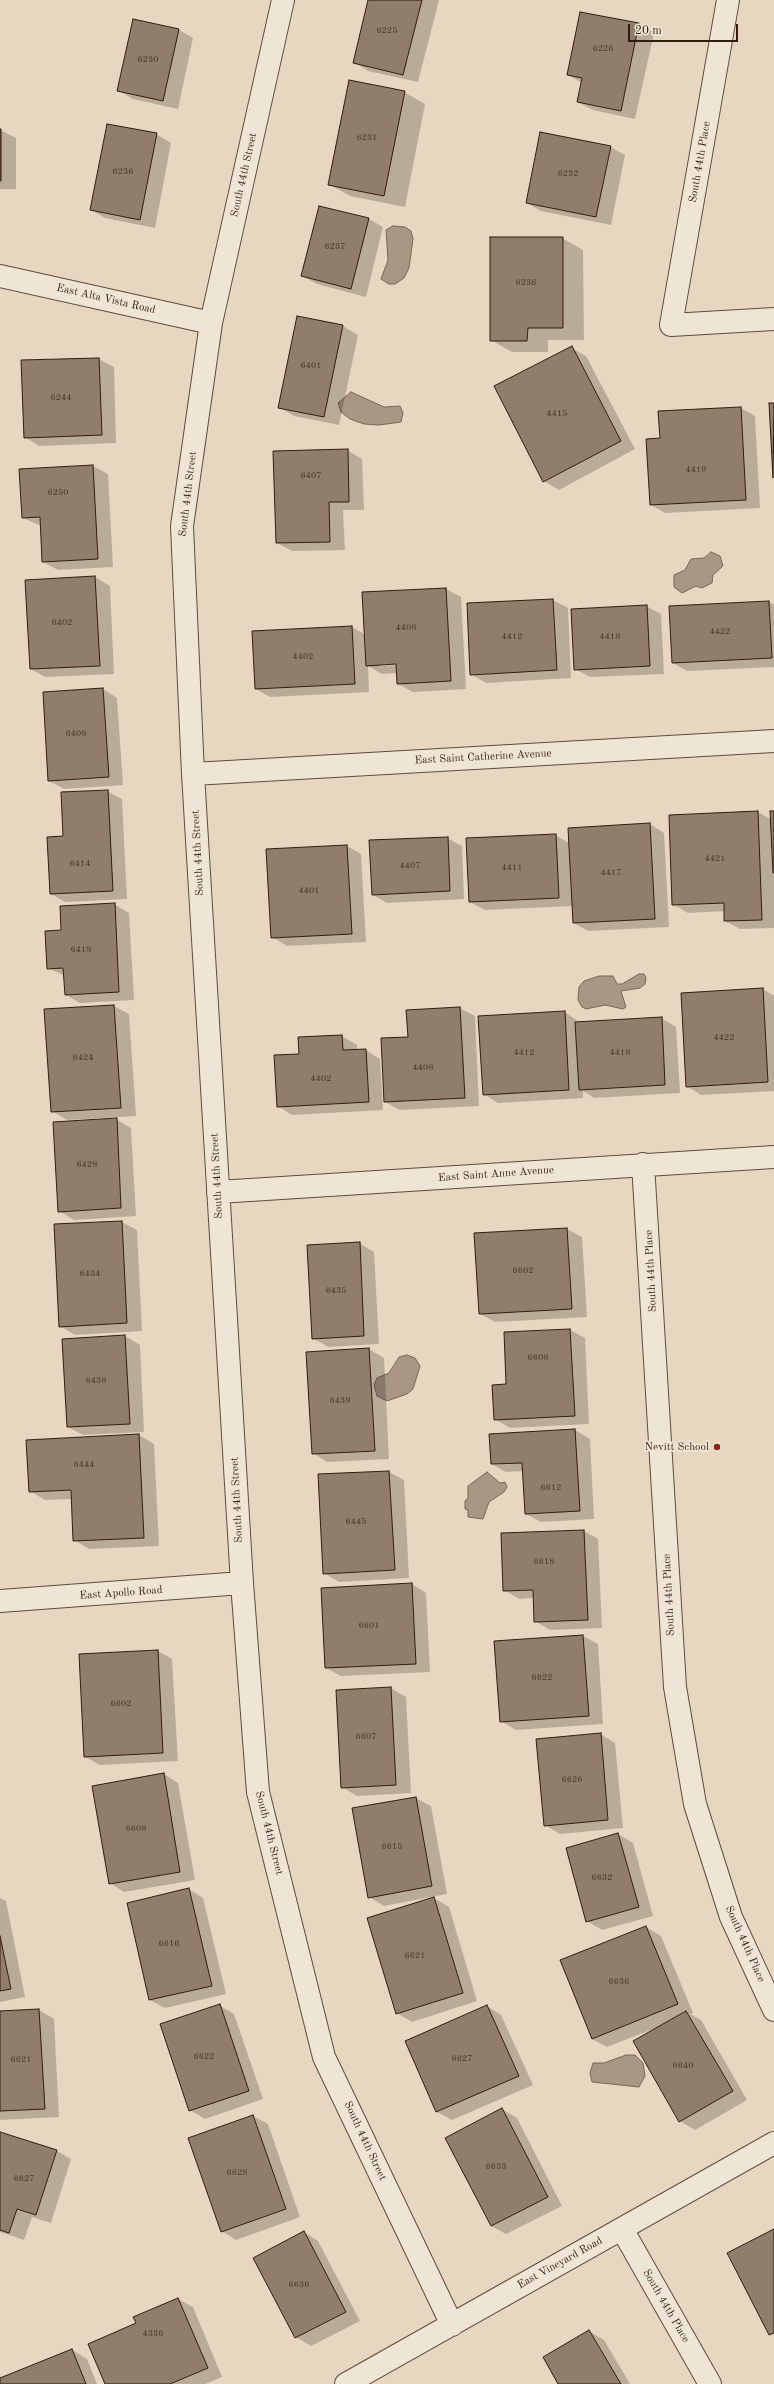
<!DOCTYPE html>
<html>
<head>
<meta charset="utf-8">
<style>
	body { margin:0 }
	#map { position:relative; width:774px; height:2384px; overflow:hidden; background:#e7d7c0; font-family:"Old Standard TT",serif }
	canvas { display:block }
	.scale { position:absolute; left:628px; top:24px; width:110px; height:18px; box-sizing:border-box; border:2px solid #321c0f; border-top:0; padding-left:5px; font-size:12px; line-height:14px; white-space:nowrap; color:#321c0f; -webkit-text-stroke:3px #efe5d6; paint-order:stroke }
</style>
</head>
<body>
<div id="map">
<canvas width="774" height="2384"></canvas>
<div class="scale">20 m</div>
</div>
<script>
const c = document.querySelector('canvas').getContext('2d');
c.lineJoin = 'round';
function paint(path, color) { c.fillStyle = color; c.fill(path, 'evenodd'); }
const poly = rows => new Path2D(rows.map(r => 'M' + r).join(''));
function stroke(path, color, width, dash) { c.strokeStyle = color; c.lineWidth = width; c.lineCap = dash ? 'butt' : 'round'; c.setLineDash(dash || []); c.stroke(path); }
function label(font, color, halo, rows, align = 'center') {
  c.font = font + ' "Old Standard TT",serif'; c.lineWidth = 3.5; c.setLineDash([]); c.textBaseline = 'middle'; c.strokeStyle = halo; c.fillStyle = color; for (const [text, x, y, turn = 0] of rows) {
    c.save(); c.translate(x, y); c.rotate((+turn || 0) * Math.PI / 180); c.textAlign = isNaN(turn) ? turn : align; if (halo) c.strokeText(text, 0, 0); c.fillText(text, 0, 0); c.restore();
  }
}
const water = poly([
	[393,226,405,227,411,231,413,239,409,268,404,278,395,284,389,284,381,279,388,260,386,230,393,226],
	[351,392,384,407,400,406,403,413,401,422,379,425,364,424,350,419,341,412,338,403,351,392],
	[711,552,720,556,723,566,713,575,712,583,702,588,696,586,682,593,674,587,674,575,685,570,691,559,704,558,711,552],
	[639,974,644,974,646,978,645,984,640,988,621,991,626,1007,623,1009,605,1005,586,1009,582,1007,578,1000,579,987,584,981,599,976,613,976,617,984,622,984,639,974],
	[407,1355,415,1358,420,1366,413,1389,407,1394,387,1401,377,1396,374,1385,377,1378,389,1373,399,1357,407,1355],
	[487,1472,500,1483,505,1482,507,1487,504,1492,489,1502,483,1519,468,1517,468,1510,465,1509,465,1501,468,1498,468,1486,487,1472],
	[626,2055,635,2055,643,2063,645,2076,639,2087,592,2082,590,2073,593,2063,604,2063,626,2055]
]);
paint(water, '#a99784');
stroke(water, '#796655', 1);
paint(poly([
	[369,0,439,0,418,82,368,71,354,62],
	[581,13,639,24,654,33,635,119,593,110,578,102,582,83,568,75],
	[179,30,193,38,178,109,133,99,118,90],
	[404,92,425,104,405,207,350,196,329,184],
	[0,130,16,138,16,189,0,189],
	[156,134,171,143,155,228,105,218,91,210],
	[610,147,625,155,611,225,541,211,527,203],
	[369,219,383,227,366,297,317,284,302,276],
	[562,238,583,250,584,340,548,340,548,352,512,352,491,340],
	[298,317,343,326,358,335,339,425,294,416,279,407],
	[571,348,586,356,635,449,559,490,544,481],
	[99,359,114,367,116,443,39,446,25,437,22,361],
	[770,404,774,404,774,478],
	[741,408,755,416,760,508,665,513,651,505,661,439],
	[347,450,362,459,364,510,343,510,345,550,292,551,277,543],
	[93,466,108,474,113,567,58,570,43,562,41,526,23,518],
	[95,577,110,586,114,674,45,677,31,669],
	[446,589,461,597,466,689,413,692,398,684,398,673,382,674,368,666,369,692,270,697,256,689,352,627,366,635],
	[401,663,401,665,380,666,380,664],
	[553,600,568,608,571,678,486,683,471,674],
	[769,602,774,605,774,667,687,671,673,663],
	[646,606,661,614,664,674,590,677,575,669],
	[103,689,117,698,123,785,64,789,49,781],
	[107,791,122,799,127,899,65,902,51,894,64,837],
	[758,812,772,820,774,812,774,928,740,929,725,921,725,911,688,913,673,904,670,816],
	[650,824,664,833,669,927,588,931,574,923,573,906,485,910,470,902,555,835,569,843],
	[447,838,462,846,464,899,387,903,373,895],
	[347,846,361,854,366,942,287,946,272,937],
	[114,904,129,913,134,1000,80,1003,66,995,65,976,48,968,62,931],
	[763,989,774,996,774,1091,701,1095,687,1086],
	[114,1006,129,1014,136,1116,67,1120,52,1111,45,1010],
	[460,1008,475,1016,479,1106,400,1110,385,1102,409,1038],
	[565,1012,579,1022,661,1018,676,1027,680,1093,594,1098,583,1091,583,1098,498,1103,484,1094],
	[342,1036,357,1045,357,1050,366,1050,380,1059,383,1110,292,1115,278,1106,300,1055],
	[116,1119,131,1128,136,1216,74,1220,59,1211],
	[122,1222,137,1230,142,1331,75,1335,60,1326],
	[567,1229,582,1237,587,1317,495,1322,480,1314,476,1234],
	[359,1243,374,1252,379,1344,328,1347,313,1338],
	[570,1330,585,1338,589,1424,510,1428,495,1419,507,1385],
	[125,1336,140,1345,144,1432,83,1435,68,1427],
	[369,1349,384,1358,389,1459,327,1462,313,1453],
	[575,1430,590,1439,594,1519,541,1522,526,1514,524,1471,506,1472,492,1464,490,1435],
	[139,1435,154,1444,159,1546,89,1549,74,1540,72,1499,45,1500,30,1491,27,1441],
	[389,1472,404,1480,409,1578,339,1582,324,1573,319,1475],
	[584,1531,598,1539,602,1628,550,1630,535,1621,534,1598,519,1599,504,1590],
	[412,1584,426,1593,430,1672,341,1676,326,1668],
	[583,1636,598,1644,603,1724,516,1730,501,1721],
	[158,1651,172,1659,178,1761,100,1765,85,1757],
	[391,1688,406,1697,411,1793,357,1796,342,1787],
	[600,1734,615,1743,623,1828,560,1834,545,1825],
	[164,1774,178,1783,195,1880,124,1892,110,1883],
	[416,1798,431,1806,447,1894,384,1906,369,1897],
	[618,1834,633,1843,653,1916,602,1930,587,1921],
	[189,1889,203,1898,226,1994,165,2008,150,2000],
	[0,1898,6,1901,25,1997,0,2002],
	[434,1898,449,1907,477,2001,412,2022,397,2013],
	[646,1927,661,1936,693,2013,690,2014,701,2020,747,2100,695,2130,680,2121,656,2028,607,2047,592,2039],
	[219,2005,234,2014,263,2099,205,2119,190,2110],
	[487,2006,501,2015,533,2085,452,2120,437,2112,406,2042],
	[39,2010,54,2019,59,2117,0,2120,0,2012],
	[502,2109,517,2118,562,2206,506,2234,491,2226],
	[253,2116,268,2124,300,2217,236,2240,222,2231],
	[0,2133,57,2151,71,2159,51,2223,32,2217,24,2240,0,2232],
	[304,2232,318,2241,360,2321,311,2346,296,2337],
	[178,2299,193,2307,222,2377,205,2384,106,2384,138,2324],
	[589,2331,604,2340,630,2384,559,2384],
	[72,2350,87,2359,97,2384,0,2384,0,2379]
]), '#0003');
const building = poly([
	[368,0,422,0,403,75,353,63,368,0],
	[580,12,639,23,621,111,577,102,582,78,567,75,580,12],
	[133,19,179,29,163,101,117,91,133,19],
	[349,80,405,91,384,196,328,185,349,80],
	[107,124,157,133,140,220,90,210,107,124],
	[0,129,1,129,1,181,0,181,0,129],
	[540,132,611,146,596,217,526,203,540,132],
	[319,206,369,218,351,289,301,276,319,206],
	[490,237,563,237,563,328,528,328,527,341,490,341,490,237],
	[297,316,343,325,324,417,278,408,297,316],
	[572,346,621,441,543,482,494,386,572,346],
	[99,358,102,435,24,438,21,360,99,358],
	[769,403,774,403,773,478,769,403],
	[741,407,746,500,650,505,646,439,660,438,658,411,741,407],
	[348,449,349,502,329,502,330,542,276,543,273,451,348,449],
	[93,465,98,559,42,562,40,517,22,518,19,469,93,465],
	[95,576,100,666,30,669,25,580,95,576],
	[446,588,451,681,397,684,396,664,366,666,362,592,446,588],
	[553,599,557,670,470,675,467,603,553,599],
	[769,601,772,658,672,663,669,606,769,601],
	[647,605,650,666,574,670,571,609,647,605],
	[352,626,355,684,255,689,252,631,352,626],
	[103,688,109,777,48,781,43,692,103,688],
	[108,790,113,891,50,894,47,837,63,836,61,792,108,790],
	[758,811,762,920,724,921,724,903,672,905,669,815,758,811],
	[770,811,774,811,774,873,773,873,770,811],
	[650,823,655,919,573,923,568,828,650,823],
	[556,834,559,898,469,902,466,838,556,834],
	[448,837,450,891,372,895,369,840,448,837],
	[347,845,352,934,271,938,266,849,347,845],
	[115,903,119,992,65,995,63,968,47,969,45,931,61,930,60,906,115,903],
	[763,988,768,1082,686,1087,681,993,763,988],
	[114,1005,121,1108,51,1112,44,1009,114,1005],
	[460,1007,465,1098,384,1102,381,1038,408,1037,406,1010,460,1007],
	[565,1011,569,1090,483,1095,478,1016,565,1011],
	[662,1017,665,1085,579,1090,575,1022,662,1017],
	[342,1035,343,1050,366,1049,369,1102,277,1107,274,1055,299,1054,298,1037,342,1035],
	[117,1118,121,1208,58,1212,53,1122,117,1118],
	[122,1221,127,1323,59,1327,54,1224,122,1221],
	[567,1228,572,1309,479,1314,474,1233,567,1228],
	[360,1242,364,1336,312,1339,307,1245,360,1242],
	[570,1329,575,1416,494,1420,492,1385,506,1384,504,1332,570,1329],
	[125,1335,130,1424,67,1427,62,1339,125,1335],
	[369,1348,375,1451,312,1454,306,1352,369,1348],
	[575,1429,580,1511,525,1514,522,1463,491,1464,489,1434,575,1429],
	[139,1434,144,1538,73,1541,71,1490,29,1492,26,1440,139,1434],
	[389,1471,395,1570,323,1574,318,1474,389,1471],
	[584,1530,588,1620,534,1622,533,1590,503,1591,501,1533,584,1530],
	[412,1583,416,1664,325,1668,321,1588,412,1583],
	[583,1635,589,1716,500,1722,494,1641,583,1635],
	[158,1650,163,1753,84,1757,79,1654,158,1650],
	[391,1687,396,1785,341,1788,336,1690,391,1687],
	[601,1733,608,1820,544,1826,536,1739,601,1733],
	[164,1773,180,1872,109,1884,92,1786,164,1773],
	[416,1797,432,1886,368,1898,352,1808,416,1797],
	[618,1833,639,1907,586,1922,566,1848,618,1833],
	[189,1888,212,1986,149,2000,127,1903,189,1888],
	[434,1897,463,1993,396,2014,367,1918,434,1897],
	[646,1926,678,2004,592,2039,560,1960,646,1926],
	[0,1936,11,1989,0,1991,0,1936],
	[220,2004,249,2091,189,2111,160,2024,220,2004],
	[487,2005,519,2076,436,2112,405,2041,487,2005],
	[39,2009,45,2109,0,2111,0,2011,39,2009],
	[686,2011,733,2091,679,2122,633,2041,686,2011],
	[502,2108,548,2197,491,2226,445,2138,502,2108],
	[253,2115,286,2209,221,2232,188,2138,253,2115],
	[0,2132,57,2150,36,2215,17,2209,9,2233,0,2230,0,2132],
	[774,2229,774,2333,769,2335,727,2253,774,2229],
	[304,2231,346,2312,295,2338,253,2258,304,2231],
	[178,2298,208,2368,170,2384,105,2384,88,2344,136,2323,133,2317,178,2298],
	[589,2330,621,2384,558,2384,543,2357,589,2330],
	[72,2349,86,2384,0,2384,0,2378,72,2349]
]);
paint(building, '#907d6b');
stroke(building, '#321c0f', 1);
const street = poly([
	[283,0,211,323,182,526,193,774,242,1583,258,1792,324,2057,452,2325],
	[728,0,671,325,774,319],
	[0,276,211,323],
	[193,774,774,741],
	[643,1164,675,1687,695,1804,731,1917,774,2010],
	[218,1192,774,1157],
	[0,1601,242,1583],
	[622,2229,710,2384],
	[346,2384,774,2143]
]);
stroke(street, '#5f4b3b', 24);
stroke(street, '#efe5d6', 22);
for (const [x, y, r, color] of [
	[717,1447,4,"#8f2418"]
]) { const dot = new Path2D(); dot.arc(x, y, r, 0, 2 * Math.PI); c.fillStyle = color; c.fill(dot); stroke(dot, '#efe5d6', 1.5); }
label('9px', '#4a3426', null, [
	["6225",387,31],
	["6226",603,49],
	["6230",148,60],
	["6231",367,138],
	["6236",123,172],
	["6232",568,174],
	["6237",335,247],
	["6236",526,283],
	["6401",311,366],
	["6244",61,398],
	["4415",557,414],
	["4419",696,470],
	["6407",311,476],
	["6250",58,493],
	["6402",62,623],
	["4408",406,628],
	["4422",720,632],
	["4412",512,637],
	["4418",610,637],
	["4402",303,657],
	["6408",76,734],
	["4421",715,859],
	["6414",80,864],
	["4407",410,866],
	["4411",512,868],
	["4417",611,873],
	["4401",309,891],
	["6418",81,950],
	["4422",724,1038],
	["4412",524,1053],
	["4418",620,1053],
	["6424",83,1058],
	["4408",423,1068],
	["4402",321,1079],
	["6428",87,1165],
	["6602",523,1271],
	["6434",90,1274],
	["6435",336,1291],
	["6608",538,1358],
	["6438",96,1381],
	["6439",340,1401],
	["6444",84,1465],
	["6612",551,1488],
	["6445",356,1522],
	["6618",544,1562],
	["6601",369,1626],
	["6622",542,1678],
	["6602",121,1704],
	["6607",366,1737],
	["6626",572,1780],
	["6608",136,1829],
	["6615",392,1847],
	["6632",602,1878],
	["6616",169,1944],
	["6621",415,1956],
	["6636",619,1982],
	["6622",204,2057],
	["6627",462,2059],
	["6621",21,2060],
	["6640",683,2066],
	["6633",496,2167],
	["6628",237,2173],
	["6627",24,2179],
	["6636",299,2285],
	["4336",153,2334]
]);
label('11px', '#321c0f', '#efe5d6', [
	["South 44th Place",700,162,-80],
	["South 44th Street",244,175,-77],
	["East Alta Vista Road",106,299,13],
	["South 44th Street",188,494,-83],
	["East Saint Catherine Avenue",483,757,-3],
	["South 44th Street",198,853,-93],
	["East Saint Anne Avenue",496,1174,-4],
	["South 44th Street",217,1176,-93],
	["South 44th Place",651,1271,-93],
	["South 44th Street",237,1500,-93],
	["East Apollo Road",121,1593,-4],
	["South 44th Place",669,1595,-93],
	["South 44th Street",269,1833,76],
	["South 44th Place",745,1944,66],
	["South 44th Street",365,2141,65],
	["East Vineyard Road",560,2263,-29],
	["South 44th Place",666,2306,60]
]);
label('11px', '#321c0f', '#efe5d6', [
	["Nevitt School",709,1447]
], 'right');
</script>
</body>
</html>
